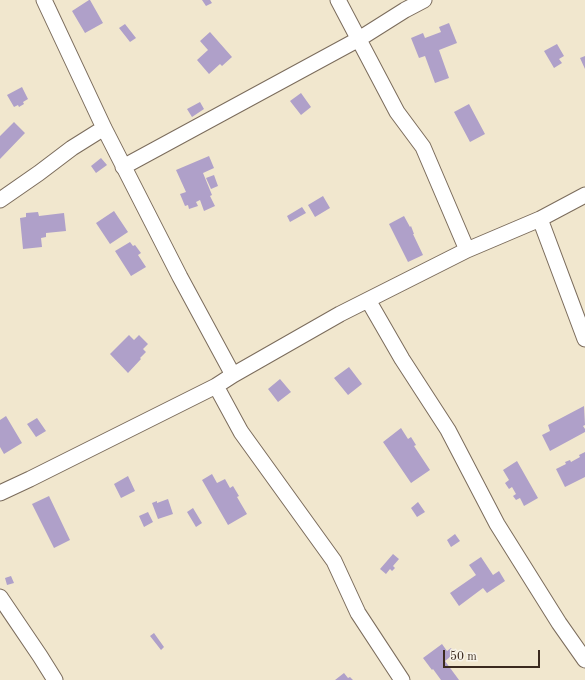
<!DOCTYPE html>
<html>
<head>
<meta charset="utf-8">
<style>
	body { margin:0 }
	#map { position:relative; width:585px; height:680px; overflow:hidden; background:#f1e7ce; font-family:"Old Standard TT",serif }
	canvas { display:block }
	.scale { position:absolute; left:443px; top:650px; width:97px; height:18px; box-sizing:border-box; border:2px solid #3b2a1e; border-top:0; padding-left:5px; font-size:12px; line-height:14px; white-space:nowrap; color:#3b2a1e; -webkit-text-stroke:3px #f7f3e8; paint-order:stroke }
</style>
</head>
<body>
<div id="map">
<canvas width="585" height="680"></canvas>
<div class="scale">50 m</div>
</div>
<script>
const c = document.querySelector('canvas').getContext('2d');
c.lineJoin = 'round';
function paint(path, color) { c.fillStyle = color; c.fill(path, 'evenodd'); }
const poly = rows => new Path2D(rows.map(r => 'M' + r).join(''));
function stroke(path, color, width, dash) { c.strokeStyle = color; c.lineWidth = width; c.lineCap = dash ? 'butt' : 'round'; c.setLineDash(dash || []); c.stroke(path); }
paint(poly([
	[89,0,90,0,103,23,85,33,72,11],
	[202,0,210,0,212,3,206,6],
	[449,23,457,43,439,50,449,78,435,83,425,56,419,58,411,38,423,33,425,38,441,32,439,27],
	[125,24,136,38,130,42,119,28],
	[210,32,232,57,222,66,220,64,209,74,197,60,208,50,200,41],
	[557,44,564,56,559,59,562,63,554,68,544,51],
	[585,56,585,69,580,58],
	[22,87,28,99,23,102,24,104,19,107,18,105,14,107,7,95],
	[301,93,311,107,301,115,290,101],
	[200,102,204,109,192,117,187,109],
	[469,104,485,134,470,142,454,112],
	[14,122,25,133,0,159,0,136],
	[209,156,214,168,203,173,212,195,210,196,215,206,204,211,200,200,196,202,198,206,189,209,188,205,185,206,180,194,186,192,176,170],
	[101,158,107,165,96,173,91,166],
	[214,175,218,186,211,189,206,178],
	[323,196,330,208,315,217,308,205],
	[302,207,306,213,290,222,287,216],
	[114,211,128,232,110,244,96,223],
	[38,212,39,216,64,213,66,231,46,233,46,237,41,238,42,247,23,249,20,218,26,217,26,213],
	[404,216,410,227,411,226,414,234,413,234,423,255,408,262,389,224],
	[130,242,133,246,135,245,141,253,138,255,146,267,131,276,115,251],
	[129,335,134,340,139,335,148,344,143,349,146,352,140,358,141,359,128,373,110,354],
	[349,367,362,384,348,395,334,378],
	[280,379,291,392,278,402,268,389],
	[584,406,585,425,583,426,585,429,585,432,550,451,542,435,550,431,548,425],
	[6,416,22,443,4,454,0,447,0,420],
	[37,418,46,431,36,437,27,424],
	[401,428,408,439,411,437,416,445,414,446,430,470,411,483,383,442],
	[585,452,585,477,565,487,556,469,566,464,565,462,570,460,571,462,580,457,579,455],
	[517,461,538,498,524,506,520,498,516,500,513,496,516,494,512,487,509,489,505,483,509,480,503,470],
	[212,474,217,483,225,479,230,488,233,486,239,496,237,497,247,514,228,525,202,480],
	[128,476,135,491,121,498,114,484],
	[49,496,70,540,54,548,32,504],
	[168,499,173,514,158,519,152,503,157,501,157,503],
	[418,502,425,512,417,517,411,508],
	[193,508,202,523,196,527,187,512],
	[148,512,153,522,144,527,139,516],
	[455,534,460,541,451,547,447,540],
	[393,554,399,559,393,566,395,568,392,571,390,569,386,574,380,569],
	[481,557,493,575,499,571,505,581,487,593,483,588,459,606,450,593,476,575,469,565],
	[11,576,14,583,7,585,5,578],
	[154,633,164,647,161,650,150,636],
	[442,644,447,651,451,648,455,653,445,661,459,680,441,680,433,669,432,670,423,658],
	[344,673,348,678,350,677,353,680,335,680]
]), '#afa0c9');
const street = poly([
	[44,0,104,128,180,277,233,375],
	[338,0,397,112,423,147,467,250],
	[123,167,359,39,405,10,424,0],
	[0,200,39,173,72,148,104,128],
	[540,219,585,339],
	[368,300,402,359,448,430,497,524,559,623,585,660],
	[216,386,241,432,334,561,358,613,402,680],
	[0,493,30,479,216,386,233,375,340,314,467,250,540,219,585,195],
	[0,597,40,656,55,680]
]);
stroke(street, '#7b6c5c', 17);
stroke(street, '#fff', 15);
</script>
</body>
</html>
